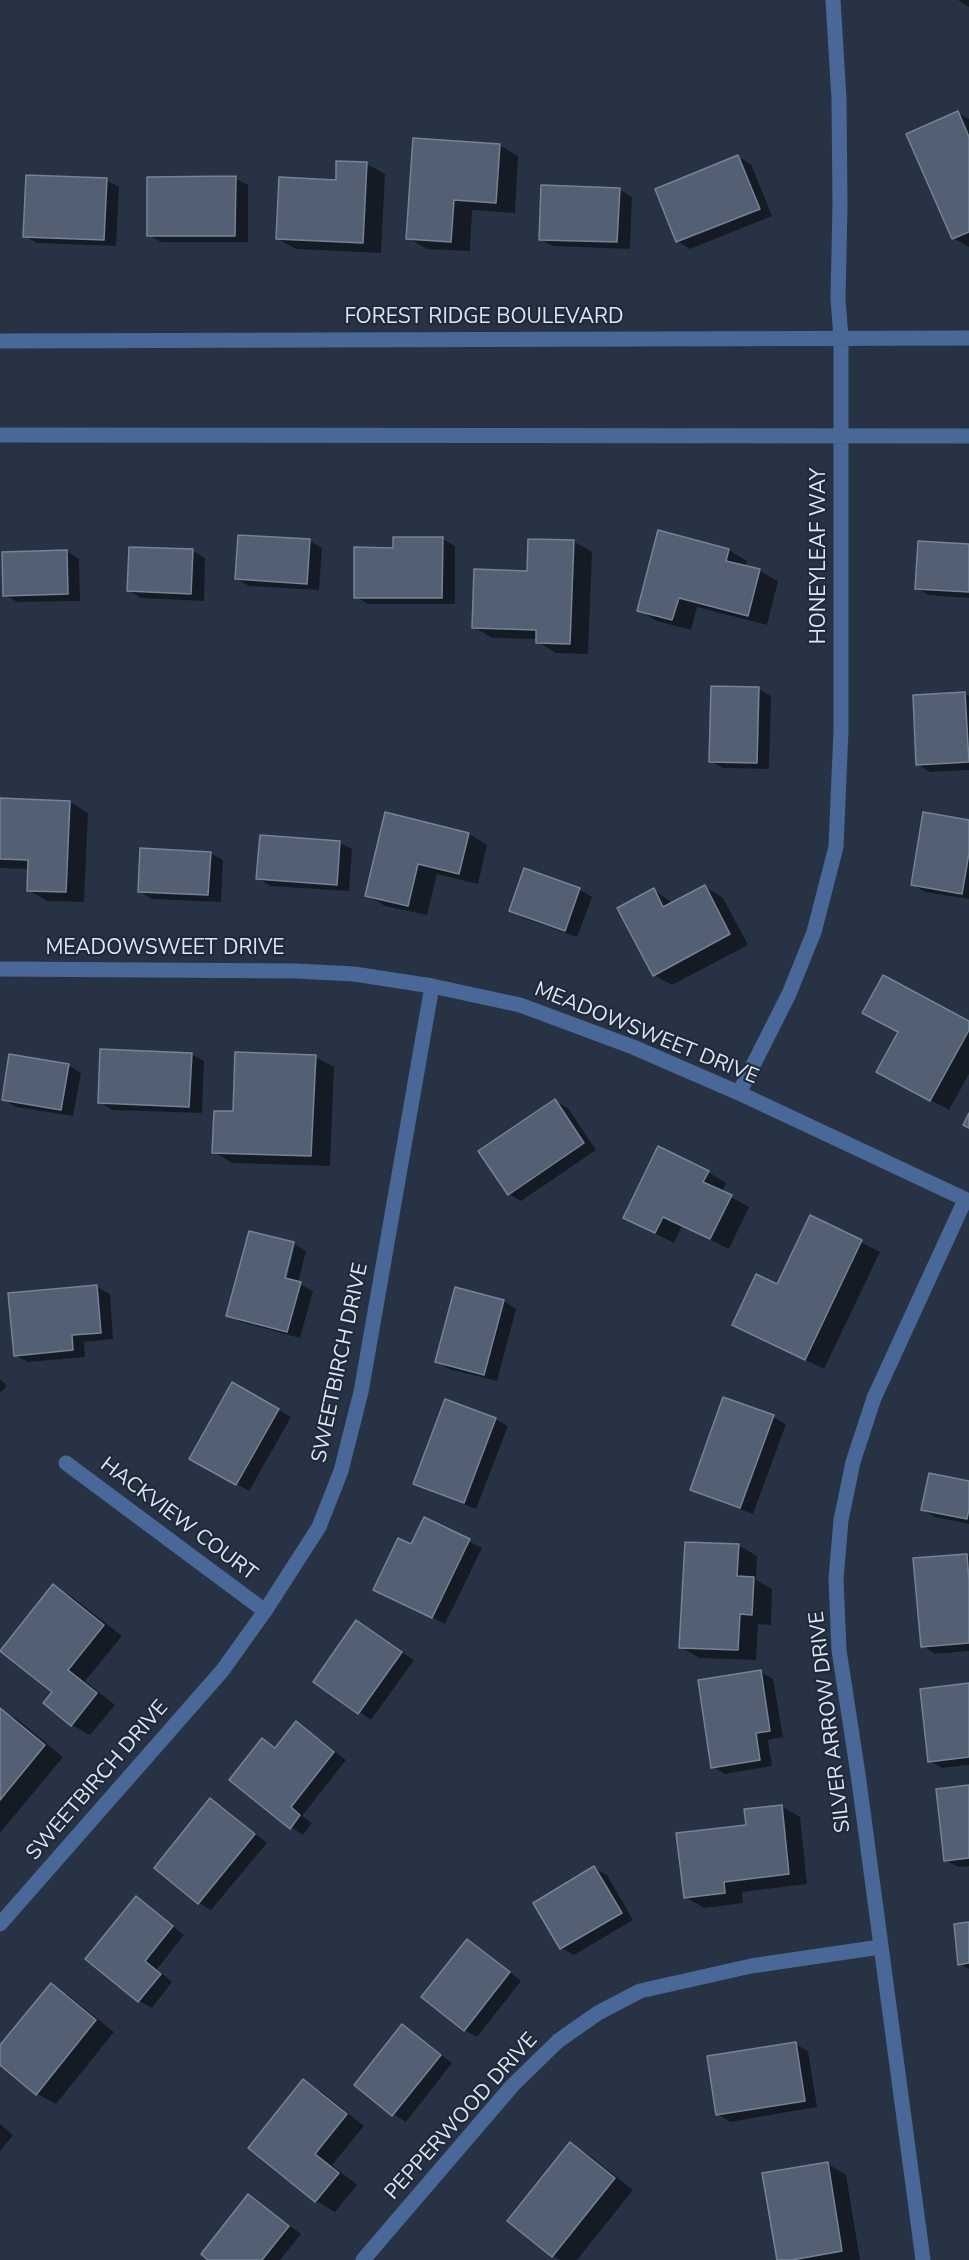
<!DOCTYPE html>
<html>
<head>
<meta charset="utf-8">
<style>
	body { margin:0 }
	canvas { display:block; background:#273344 }
</style>
</head>
<body>
<canvas width="969" height="2260"></canvas>
<script>
const c = document.querySelector('canvas').getContext('2d');
c.lineJoin = 'round';
function paint(path, color) { c.fillStyle = color; c.fill(path, 'evenodd'); }
const poly = rows => new Path2D(rows.map(r => 'M' + r).join(''));
function stroke(path, color, width, dash) { c.strokeStyle = color; c.lineWidth = width; c.lineCap = dash ? 'butt' : 'round'; c.setLineDash(dash || []); c.stroke(path); }
function label(font, color, halo, rows, align = 'center') {
  c.font = font + ' "Nunito Sans",sans-serif'; c.lineWidth = 4.5; c.setLineDash([]); c.textBaseline = 'middle'; c.strokeStyle = halo; c.fillStyle = color; for (const [text, x, y, turn = 0] of rows) {
    c.save(); c.translate(x, y); c.rotate((+turn || 0) * Math.PI / 180); c.textAlign = isNaN(turn) ? turn : align; if (halo) c.strokeText(text, 0, 0); c.fillText(text, 0, 0); c.restore();
  }
}
paint(poly([
	[958,0,969,0,969,7],
	[958,113,969,119,969,247,953,238],
	[499,145,518,156,515,213,472,210,470,251,427,249,408,238],
	[738,157,751,164,772,216,690,249,677,241],
	[367,164,385,174,381,253,296,249,278,239,337,181],
	[235,178,248,185,248,242,161,242,149,235],
	[106,180,119,187,116,246,37,243,25,236],
	[619,189,632,197,630,249,553,246,540,239],
	[443,539,455,546,455,604,368,604,356,597],
	[310,541,322,548,319,590,249,586,237,579],
	[573,541,592,552,588,654,556,653,538,642,538,639,492,638,474,627,528,572],
	[969,545,969,598,929,595,916,588],
	[729,550,747,561,745,567,760,571,778,581,767,625,697,607,691,630,657,621,639,610],
	[67,551,79,559,80,601,17,602,5,595],
	[193,551,205,558,204,601,141,598,128,590],
	[759,689,771,696,769,769,723,768,710,761],
	[965,694,969,696,969,770,930,772,917,764],
	[0,800,70,802,88,813,84,902,47,901,28,890,29,869,0,868],
	[386,814,469,834,487,845,478,884,437,874,427,915,385,906,367,895],
	[969,822,969,899,925,892,912,884],
	[339,842,352,849,349,891,270,886,258,878],
	[210,853,223,860,221,902,152,899,139,891],
	[525,870,580,890,592,897,577,937,523,918,510,910],
	[705,887,723,898,748,945,672,985,654,975,654,890,674,904],
	[969,1023,969,1074,949,1110,897,1082],
	[191,1054,204,1061,202,1113,112,1110,100,1102],
	[315,1057,334,1067,330,1166,232,1163,214,1152,235,1113],
	[68,1065,81,1073,73,1116,16,1107,3,1099],
	[555,1101,568,1108,596,1150,521,1201,509,1194],
	[708,1172,726,1183,722,1192,749,1207,729,1249,682,1226,674,1243,625,1218],
	[811,1217,880,1252,824,1369,734,1325,778,1286],
	[250,1233,294,1244,306,1251,298,1283,313,1291,300,1338,241,1322,228,1315],
	[292,1245,295,1245,285,1286,282,1285],
	[97,1287,110,1294,113,1339,84,1342,85,1357,28,1362,15,1355],
	[456,1289,504,1301,516,1309,497,1381,449,1369,437,1361],
	[0,1379,7,1386,0,1393],
	[233,1384,291,1417,249,1491,191,1458],
	[773,1417,786,1424,753,1514,704,1496,692,1489],
	[495,1419,508,1426,476,1509,427,1490,415,1483],
	[969,1483,969,1524,935,1517,922,1509],
	[425,1519,482,1548,445,1624,375,1590,411,1546],
	[738,1545,757,1556,756,1580,772,1589,771,1625,758,1624,756,1660,699,1658,681,1647],
	[966,1555,969,1557,969,1651,935,1654,923,1646],
	[53,1586,71,1596,122,1636,85,1681,115,1705,90,1735,72,1725,45,1703,54,1692],
	[356,1622,414,1660,371,1720,315,1681],
	[761,1672,773,1679,783,1737,768,1740,772,1766,725,1774,713,1767],
	[969,1685,969,1765,942,1768,930,1761],
	[0,1710,17,1719,63,1757,0,1833],
	[296,1723,309,1731,346,1760,302,1816,312,1823,303,1835,291,1827,263,1740,277,1748],
	[969,1787,969,1866,958,1867,945,1860],
	[211,1800,223,1807,267,1843,211,1910,199,1903,156,1868],
	[781,1806,800,1817,807,1884,742,1892,743,1903,704,1908,685,1897,748,1826],
	[594,1868,607,1875,633,1920,574,1955,561,1948],
	[136,1898,148,1906,184,1935,157,1969,172,1982,152,2008,139,2001,87,1959],
	[969,1924,969,1969,960,1964],
	[468,1941,480,1948,521,1981,477,2037,464,2030],
	[51,1985,69,1996,114,2032,56,2104,37,2094,0,2063,0,2048],
	[403,2026,415,2034,452,2063,406,2122,393,2114],
	[795,2044,808,2051,817,2107,730,2122,718,2114],
	[304,2081,322,2092,364,2126,332,2165,357,2185,335,2212,316,2201,250,2148],
	[0,2124,13,2135,0,2151],
	[570,2144,589,2155,633,2190,577,2260,560,2260,553,2256],
	[828,2164,846,2175,860,2260,778,2260],
	[249,2196,301,2234,280,2260,211,2260]
]), '#0007');
const building = poly([
	[958,111,969,137,969,232,952,239,906,134,958,111],
	[413,138,500,144,496,203,454,200,451,242,406,239,413,138],
	[738,155,760,209,676,242,655,189,738,155],
	[336,161,367,162,363,243,276,239,279,177,336,180,336,161],
	[26,175,107,178,104,240,23,237,26,175],
	[236,176,235,236,147,236,147,177,236,176],
	[541,185,620,188,617,242,539,240,541,185],
	[658,530,729,549,726,561,760,569,748,616,679,598,672,620,637,611,658,530],
	[238,535,310,539,307,584,235,579,238,535],
	[393,537,443,537,442,598,354,598,354,547,393,548,393,537],
	[528,539,574,540,570,644,536,643,536,630,472,628,474,569,527,571,528,539],
	[918,541,969,544,969,592,915,589,918,541],
	[129,547,193,549,191,594,127,591,129,547],
	[67,550,68,594,3,596,2,552,67,550],
	[711,686,759,687,757,763,709,762,711,686],
	[965,692,969,762,916,765,913,695,965,692],
	[0,798,70,801,66,892,27,891,28,860,0,859,0,798],
	[385,812,469,833,459,874,418,864,408,906,365,896,385,812],
	[923,812,969,820,969,853,962,894,911,885,923,812],
	[260,835,340,841,337,885,256,879,260,835],
	[140,848,211,852,208,895,138,892,140,848],
	[524,868,580,888,565,931,509,911,524,868],
	[705,885,730,934,653,976,617,908,654,888,663,907,705,885],
	[883,975,969,1021,969,1030,930,1101,876,1072,898,1032,862,1013,883,975],
	[100,1049,192,1053,189,1107,98,1103,100,1049],
	[235,1052,316,1055,311,1156,212,1153,214,1111,233,1111,235,1052],
	[9,1054,69,1064,61,1110,2,1100,9,1054],
	[555,1099,584,1143,508,1195,478,1151,555,1099],
	[969,1113,969,1128,963,1125,969,1113],
	[658,1146,709,1171,703,1182,732,1195,710,1239,663,1217,655,1233,623,1218,658,1146],
	[810,1215,862,1240,805,1360,732,1325,756,1274,777,1284,810,1215],
	[249,1231,294,1242,285,1278,301,1282,287,1332,226,1316,249,1231],
	[97,1285,101,1333,72,1335,73,1350,14,1356,8,1293,97,1285],
	[455,1287,504,1300,484,1375,435,1362,455,1287],
	[232,1382,279,1409,236,1485,189,1459,232,1382],
	[723,1397,774,1415,740,1508,690,1490,723,1397],
	[445,1399,496,1418,464,1503,413,1484,445,1399],
	[929,1473,969,1481,969,1509,967,1519,921,1510,929,1473],
	[424,1517,470,1539,432,1618,373,1590,398,1538,411,1544,424,1517],
	[685,1542,739,1544,737,1576,754,1577,752,1615,740,1614,738,1650,679,1648,685,1542],
	[967,1554,969,1581,969,1643,921,1647,913,1558,967,1554],
	[53,1584,104,1625,68,1670,97,1693,71,1726,43,1703,52,1692,0,1651,53,1584],
	[356,1620,402,1652,358,1714,313,1682,356,1620],
	[761,1670,770,1731,756,1733,760,1760,711,1768,698,1680,761,1670],
	[969,1683,969,1757,928,1762,920,1689,969,1683],
	[0,1708,45,1745,0,1800,0,1708],
	[296,1721,334,1752,291,1807,300,1815,290,1829,229,1780,262,1738,275,1748,296,1721],
	[969,1785,969,1858,944,1861,936,1789,969,1785],
	[210,1798,255,1834,198,1904,154,1868,210,1798],
	[782,1805,789,1874,724,1882,725,1893,684,1898,676,1833,746,1825,744,1809,782,1805],
	[594,1866,622,1913,560,1949,533,1903,594,1866],
	[136,1896,173,1926,145,1961,161,1974,138,2002,85,1959,136,1896],
	[969,1922,969,1963,958,1965,954,1924,969,1922],
	[467,1939,510,1972,464,2031,421,1997,467,1939],
	[51,1983,96,2020,36,2095,0,2065,0,2045,51,1983],
	[402,2024,441,2055,392,2116,354,2085,402,2024],
	[796,2042,805,2101,716,2115,707,2056,796,2042],
	[303,2079,347,2114,315,2154,339,2173,315,2202,248,2148,303,2079],
	[570,2142,615,2178,552,2257,507,2221,570,2142],
	[828,2162,842,2251,792,2260,777,2260,762,2173,828,2162],
	[248,2194,289,2226,262,2260,208,2260,201,2254,248,2194]
]);
paint(building, '#536073');
stroke(building, '#758397', 1.5);
stroke(poly([
	[0,341,969,338],
	[0,435,969,436],
	[0,969,296,971,354,974,432,986,520,1005,633,1047,739,1093,969,1201],
	[739,1093,789,994,814,932,836,847,841,730,841,338,838,299,840,205,839,99,833,0],
	[66,1463,265,1611],
	[0,1924,222,1671,265,1611,319,1527,341,1471,361,1392,432,986],
	[363,2260,512,2086,558,2041,598,2013,640,1991,751,1966,880,1947],
	[923,2260,858,1774,839,1650,836,1579,841,1520,853,1462,874,1398,965,1200]
]), '#496897', 15);
label('21px', '#dee6f1', '#1e293a', [
	["FOREST RIDGE BOULEVARD",484,318],
	["HONEYLEAF WAY",820,556,-90],
	["MEADOWSWEET DRIVE",165,949],
	["MEADOWSWEET DRIVE",646,1034,22],
	["SWEETBIRCH DRIVE",341,1363,-78],
	["HACKVIEW COURT",178,1520,37],
	["SILVER ARROW DRIVE",831,1722,-97],
	["SWEETBIRCH DRIVE",98,1781,-49],
	["PEPPERWOOD DRIVE",462,2117,-48]
]);
</script>
</body>
</html>
